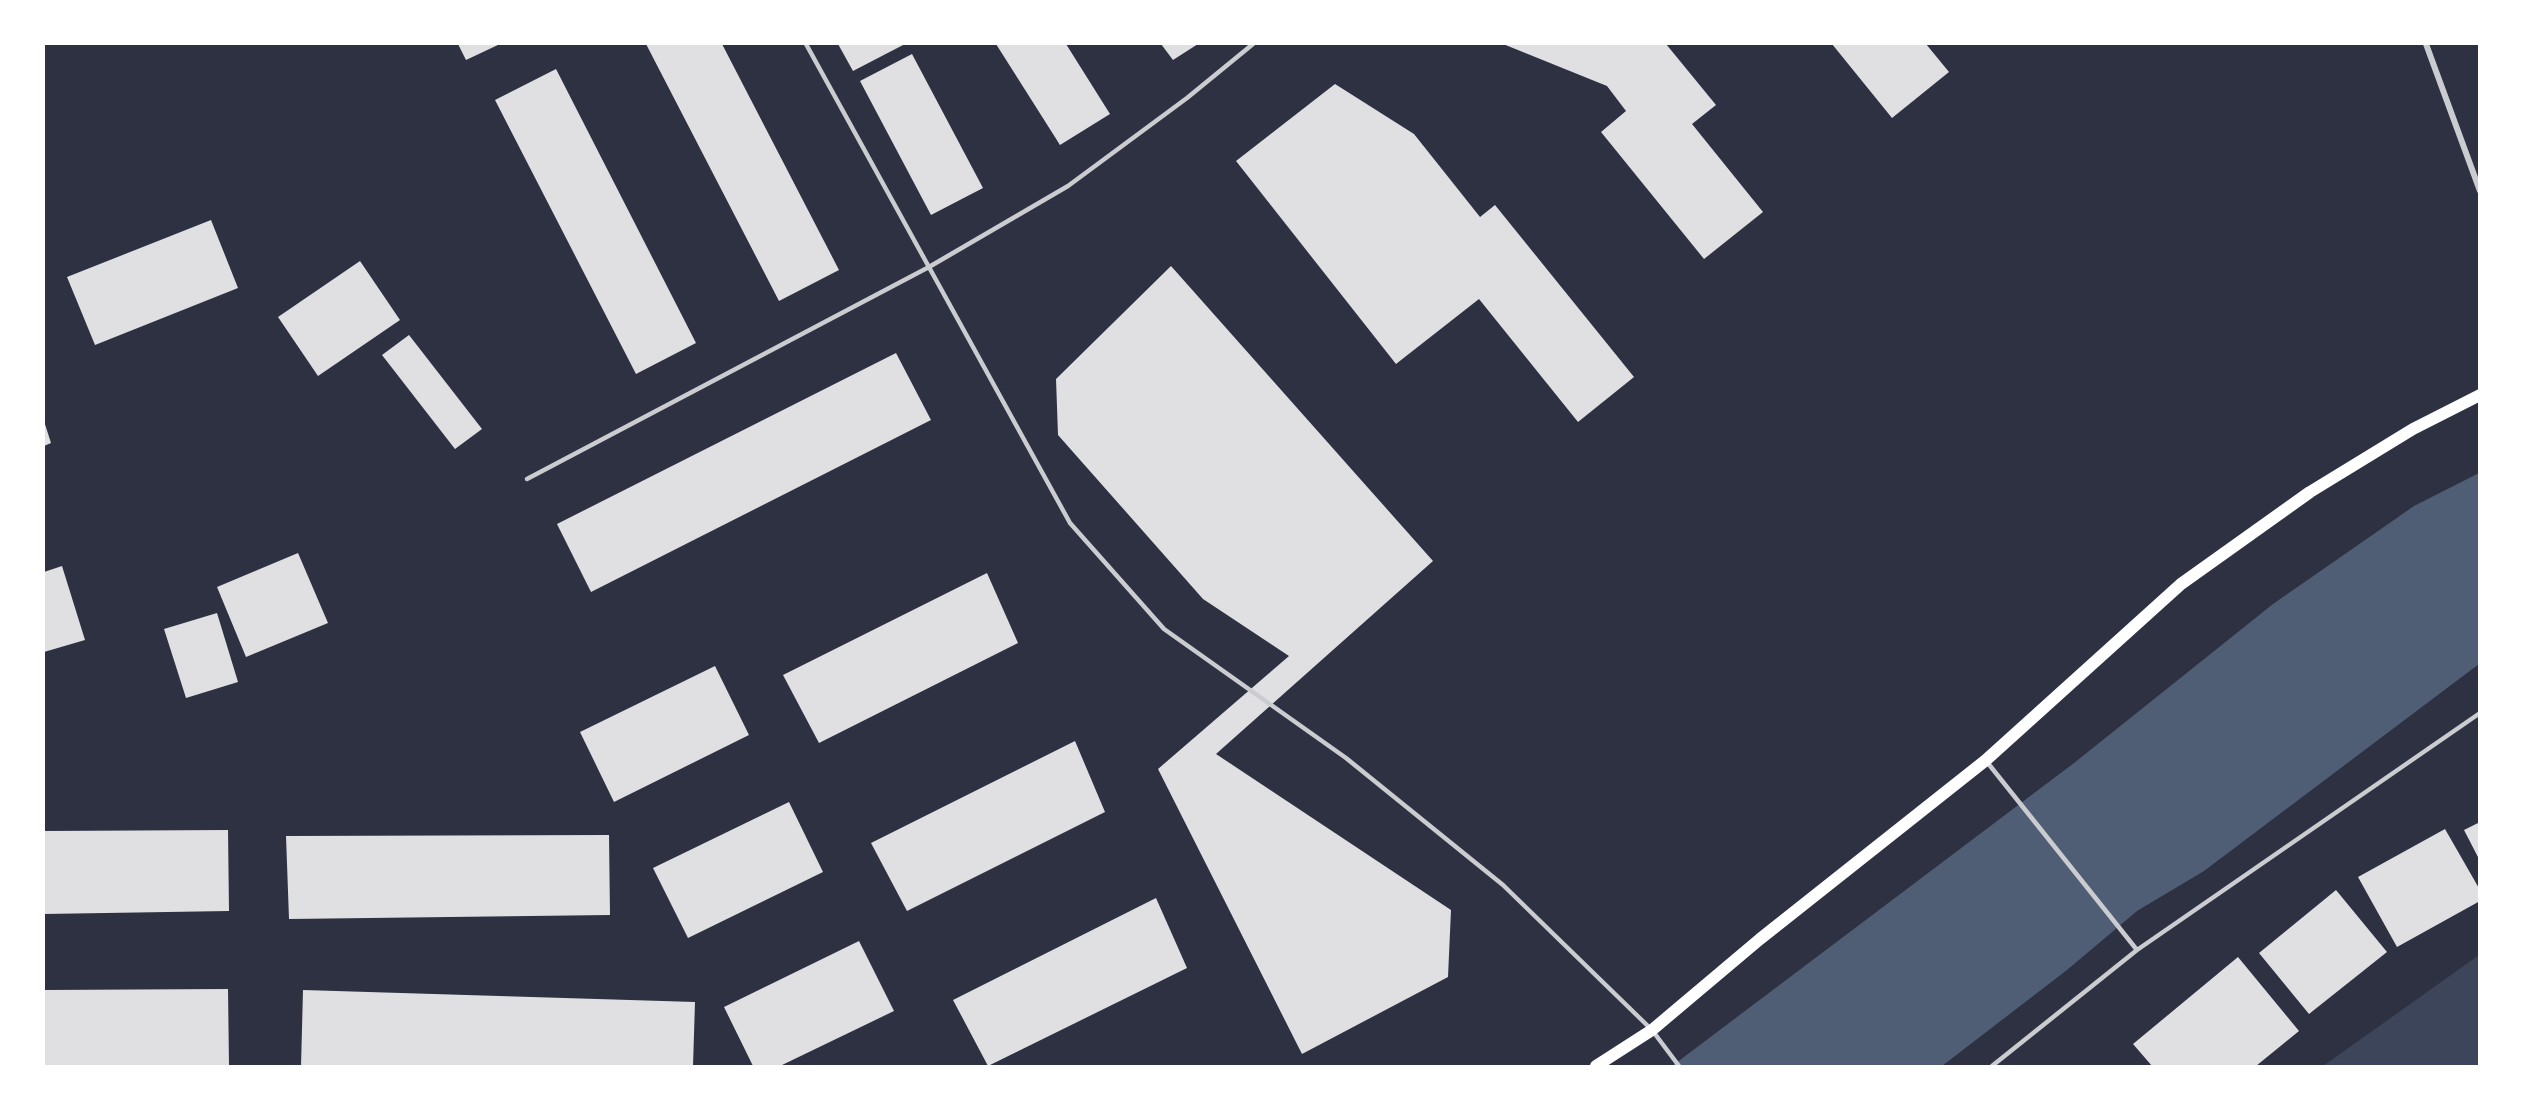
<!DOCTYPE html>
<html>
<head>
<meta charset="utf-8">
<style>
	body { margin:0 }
	#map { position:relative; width:2523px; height:1110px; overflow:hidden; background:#2d3142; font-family:Ubuntu,sans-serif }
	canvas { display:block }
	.frame { position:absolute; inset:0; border:45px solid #fff; pointer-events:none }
</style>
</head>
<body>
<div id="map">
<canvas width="2523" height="1110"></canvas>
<div class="frame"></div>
</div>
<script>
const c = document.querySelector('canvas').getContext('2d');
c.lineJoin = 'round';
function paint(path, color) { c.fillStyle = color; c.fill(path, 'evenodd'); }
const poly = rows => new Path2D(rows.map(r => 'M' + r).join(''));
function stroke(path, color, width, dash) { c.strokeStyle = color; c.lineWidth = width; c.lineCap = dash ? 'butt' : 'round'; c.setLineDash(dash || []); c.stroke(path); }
paint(poly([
	[2479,955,2479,1066,2323,1066]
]), '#3c4559');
paint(poly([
	[2479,473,2479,664,2204,871,2137,911,2067,970,1942,1066,1672,1066,2074,763,2273,604,2414,506]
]), '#4f5d75');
paint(poly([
	[458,44,500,44,466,60],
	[646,44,722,44,839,270,779,301],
	[838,44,905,44,853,71],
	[996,44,1066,44,1110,114,1060,145],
	[1161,44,1198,44,1173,60],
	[1503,44,1666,44,1716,105,1692,124,1763,212,1704,259,1601,132,1626,111,1607,86],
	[1832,44,1926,44,1949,72,1892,118],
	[912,54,983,188,931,215,860,81],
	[556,69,696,343,636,374,495,100],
	[1335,84,1414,134,1480,217,1495,205,1634,377,1578,422,1479,299,1396,364,1236,161],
	[211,220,238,288,95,345,67,277],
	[360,261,400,320,318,376,278,317],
	[1171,266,1433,561,1216,754,1451,910,1448,977,1302,1054,1158,769,1289,656,1203,599,1058,435,1056,379],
	[409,335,482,429,455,449,382,355],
	[896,353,931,420,591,592,557,524],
	[44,421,51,443,44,446],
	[298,553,328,623,246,657,217,587],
	[62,566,85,640,44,652,44,572],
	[987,573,1018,643,819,743,783,675],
	[217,613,238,682,186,698,164,629],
	[715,666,749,735,614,802,580,732],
	[1075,741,1105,812,907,911,871,843],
	[789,802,823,872,688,938,653,868],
	[2480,822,2480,861,2464,830],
	[2445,829,2480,890,2480,901,2397,947,2358,877],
	[228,830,229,911,44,914,44,831],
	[609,835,610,915,289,919,286,836],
	[2336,890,2387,952,2309,1014,2259,953],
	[1156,898,1187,968,988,1066,953,1000],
	[859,941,894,1011,780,1066,753,1066,724,1007],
	[2238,957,2299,1031,2256,1066,2152,1066,2133,1044],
	[228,989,229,1066,44,1066,44,990],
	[303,990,695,1002,693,1066,301,1066]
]), '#e0e0e3');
stroke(poly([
	[806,44,1070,523,1164,629,1346,758,1503,885,1652,1030,1679,1066],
	[527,479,929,267,1068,186,1187,98,1253,44],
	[1987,762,2137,950],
	[1992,1066,2137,950,2480,713]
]), '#caccd0', 4.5);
stroke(poly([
	[2426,44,2480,191]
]), '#caccd0', 6);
stroke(poly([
	[1596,1066,1652,1030,1760,939,1986,760,2181,584,2310,492,2413,429,2480,395]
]), '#fff', 12);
</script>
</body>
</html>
